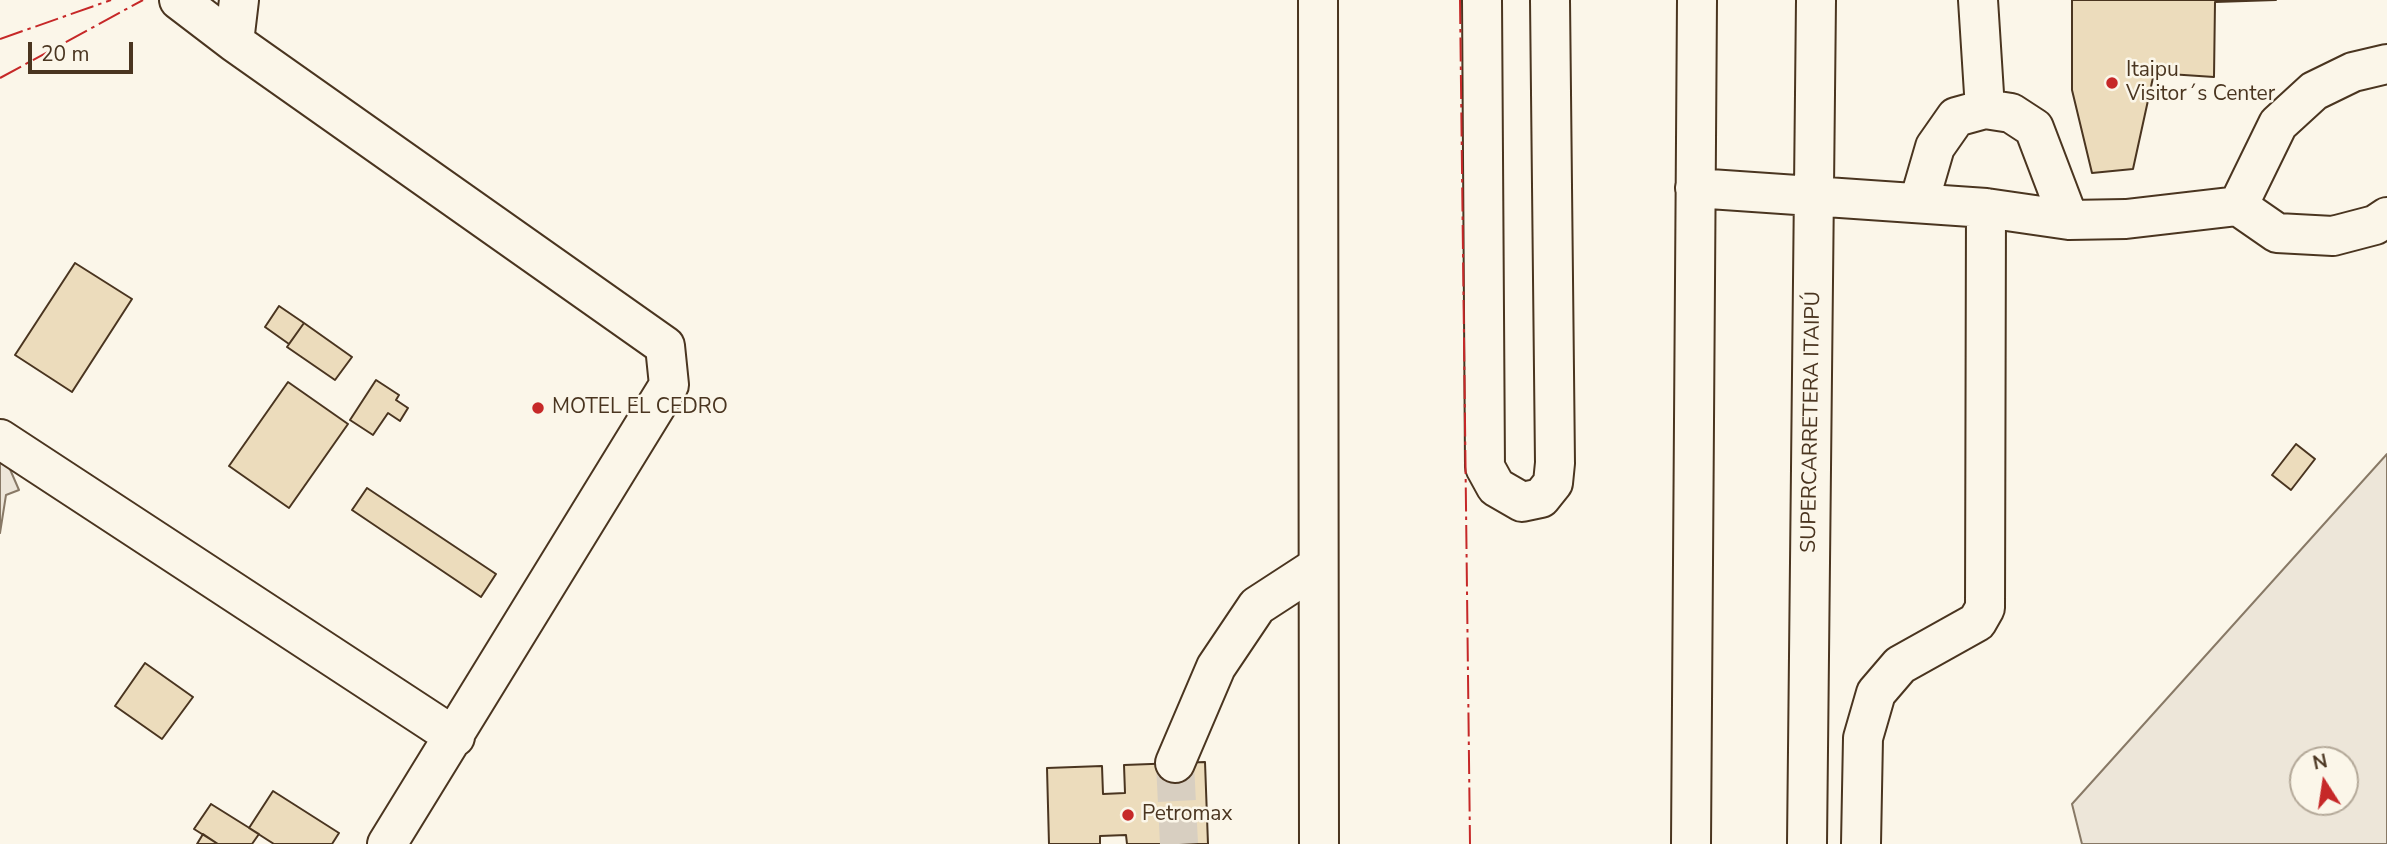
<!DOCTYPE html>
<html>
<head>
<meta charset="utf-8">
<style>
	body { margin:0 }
	#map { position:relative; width:2387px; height:844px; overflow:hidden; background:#fbf6e9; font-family:"Nunito Sans",sans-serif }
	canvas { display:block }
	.north { position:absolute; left:2289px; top:746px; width:70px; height:70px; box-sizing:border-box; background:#fbf6e9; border:2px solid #b4a999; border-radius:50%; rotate:348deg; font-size:19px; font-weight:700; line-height:28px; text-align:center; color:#4a3520 }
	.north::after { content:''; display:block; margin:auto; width:24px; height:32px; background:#c62828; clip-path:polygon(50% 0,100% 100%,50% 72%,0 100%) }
	.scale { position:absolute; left:28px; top:42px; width:105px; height:32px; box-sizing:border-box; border:4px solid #4a3520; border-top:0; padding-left:9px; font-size:21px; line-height:24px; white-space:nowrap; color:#4a3520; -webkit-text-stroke:5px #fbf6e9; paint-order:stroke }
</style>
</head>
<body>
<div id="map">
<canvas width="2387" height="844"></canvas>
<div class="north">N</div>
<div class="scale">20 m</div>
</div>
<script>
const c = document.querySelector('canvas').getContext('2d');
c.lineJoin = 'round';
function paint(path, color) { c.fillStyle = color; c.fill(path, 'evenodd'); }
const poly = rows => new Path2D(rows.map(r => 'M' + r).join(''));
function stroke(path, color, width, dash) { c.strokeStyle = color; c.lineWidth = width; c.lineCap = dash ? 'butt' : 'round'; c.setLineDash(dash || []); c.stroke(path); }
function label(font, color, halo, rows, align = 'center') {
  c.font = font + ' "Nunito Sans",sans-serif'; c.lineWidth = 5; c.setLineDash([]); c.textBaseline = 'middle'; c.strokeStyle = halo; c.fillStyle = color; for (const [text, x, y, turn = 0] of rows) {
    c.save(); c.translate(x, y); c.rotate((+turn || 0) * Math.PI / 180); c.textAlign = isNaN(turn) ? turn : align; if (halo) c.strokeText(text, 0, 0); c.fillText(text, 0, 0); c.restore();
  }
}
const green = poly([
	[2387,454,2387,844,2082,844,2072,804,2387,454],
	[2345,760,2345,802,2303,802,2303,760,2345,760],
	[0,463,9,467,19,490,6,495,0,533,0,463]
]);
paint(green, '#ede6d9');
stroke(green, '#887966', 2);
const building = poly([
	[2072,0,2276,0,2215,2,2214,77,2154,73,2133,169,2092,173,2072,90,2072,0],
	[75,263,132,299,72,392,15,355,75,263],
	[279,306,304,323,289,344,265,327,279,306],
	[304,323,352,357,335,380,287,347,304,323],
	[376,380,399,395,396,400,408,408,400,421,388,413,373,435,350,420,376,380],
	[288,382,348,424,289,508,229,466,288,382],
	[2296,444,2315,459,2291,490,2272,475,2296,444],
	[367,488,496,574,481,597,352,510,367,488],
	[145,663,193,697,162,739,115,706,145,663],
	[1205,762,1208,844,1127,844,1126,835,1100,836,1100,844,1049,844,1047,768,1102,766,1103,794,1125,793,1124,765,1205,762],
	[273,791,339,833,332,844,274,844,249,828,273,791],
	[211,804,259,834,252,844,218,844,194,829,211,804],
	[203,834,218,844,197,844,203,834]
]);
paint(building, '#ecdcbc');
stroke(building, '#4a3520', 2);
stroke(poly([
	[1175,763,1179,844]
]), '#d8cfc1', 38, [38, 19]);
const minor = poly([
	[179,0,234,42,665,346,669,385,387,844],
	[1482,0,1485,467,1496,487,1522,502,1541,498,1553,483,1555,463,1550,0],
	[1978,0,1985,109],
	[234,42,239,0],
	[1695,188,1986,208,2069,220,2126,219,2238,206,2277,233,2333,236,2375,225,2387,217],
	[1919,202,1935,147,1956,117,1985,109,2011,113,2034,128,2069,220],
	[2238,206,2278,124,2314,91,2353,72,2387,64],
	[0,439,455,737],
	[1175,763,1216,667,1257,606,1317,567],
	[1691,844,1697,0],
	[1807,844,1816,0],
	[1861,844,1863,738,1876,693,1900,665,1977,622,1985,608,1986,208]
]);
const highway = poly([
	[1318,0,1319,844]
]);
stroke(minor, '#4a3520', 42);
stroke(highway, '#4a3520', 42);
stroke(minor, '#fbf6e9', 38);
stroke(highway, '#fbf6e9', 38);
stroke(poly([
	[1460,0,1470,844],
	[0,39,111,0],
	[0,78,143,0]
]), '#c62828', 2, [24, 5, 3.5, 5]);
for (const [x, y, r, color] of [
	[2112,83,7,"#c62828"],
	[538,408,7,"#c62828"],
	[1128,815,7,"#c62828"]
]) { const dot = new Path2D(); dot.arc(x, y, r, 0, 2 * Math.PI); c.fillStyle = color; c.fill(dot); stroke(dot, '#fbf6e9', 2.5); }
label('21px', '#4a3520', '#fbf6e9', [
	["Itaipu",2126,71],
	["Visitor´s Center",2126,95],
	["MOTEL EL CEDRO",552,408],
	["Petromax",1142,815]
], 'left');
label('21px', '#4a3520', '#fbf6e9', [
	["SUPERCARRETERA ITAIPÚ",1812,422,-89]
]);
</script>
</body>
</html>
